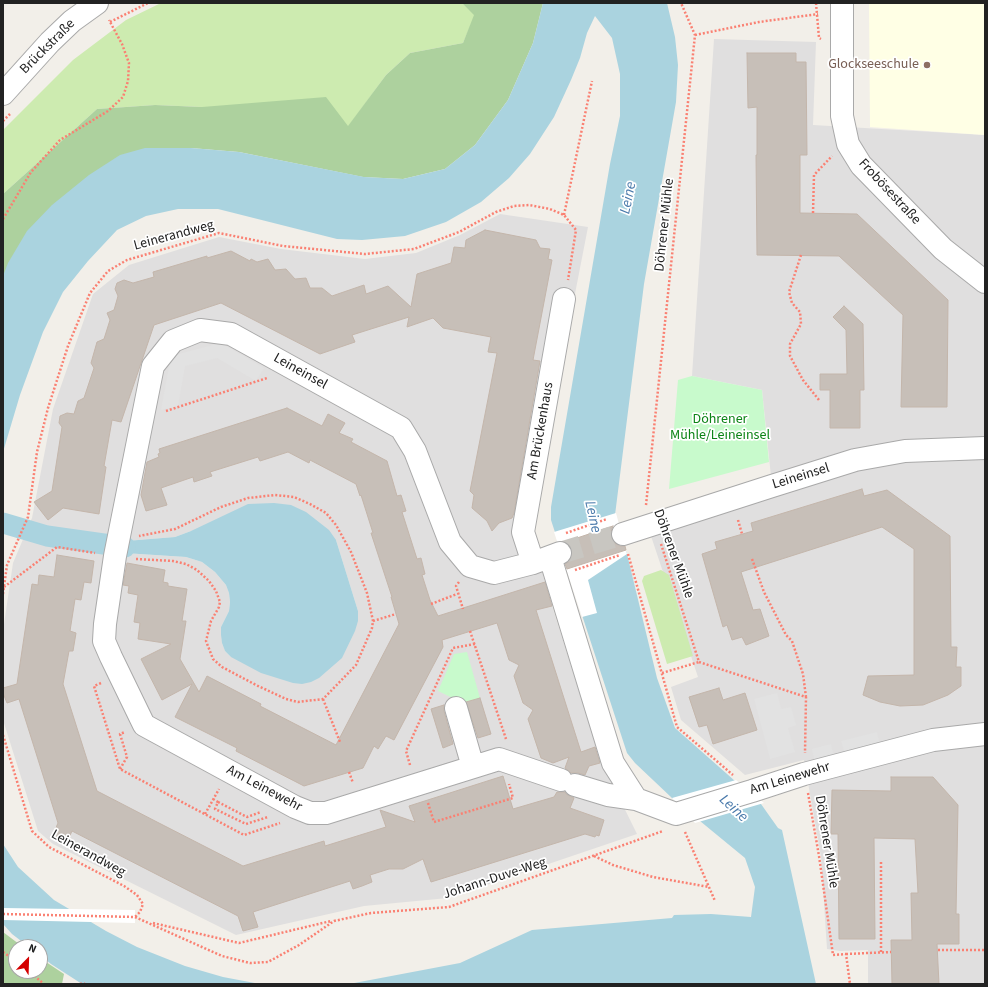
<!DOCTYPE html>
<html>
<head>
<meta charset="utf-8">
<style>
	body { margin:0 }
	#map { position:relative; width:988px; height:987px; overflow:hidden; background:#f2efe9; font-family:"Source Sans 3",sans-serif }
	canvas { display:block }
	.frame { position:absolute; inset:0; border:4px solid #222; pointer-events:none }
	.north { position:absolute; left:8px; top:939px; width:40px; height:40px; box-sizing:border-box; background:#fff; border:1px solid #a7a7a7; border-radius:50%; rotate:23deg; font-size:11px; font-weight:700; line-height:16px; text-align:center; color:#222 }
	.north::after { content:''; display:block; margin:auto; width:14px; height:18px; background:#d40000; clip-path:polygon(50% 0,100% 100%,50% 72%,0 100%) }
</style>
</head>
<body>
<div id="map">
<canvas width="988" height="987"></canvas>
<div class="frame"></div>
<div class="north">N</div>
</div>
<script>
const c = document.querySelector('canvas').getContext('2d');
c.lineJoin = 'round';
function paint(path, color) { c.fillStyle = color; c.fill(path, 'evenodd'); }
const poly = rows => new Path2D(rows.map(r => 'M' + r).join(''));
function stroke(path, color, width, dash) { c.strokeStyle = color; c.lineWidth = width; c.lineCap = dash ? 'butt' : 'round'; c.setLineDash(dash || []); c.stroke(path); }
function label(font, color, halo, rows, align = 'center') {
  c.font = font + ' "Source Sans 3",sans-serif'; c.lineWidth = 3.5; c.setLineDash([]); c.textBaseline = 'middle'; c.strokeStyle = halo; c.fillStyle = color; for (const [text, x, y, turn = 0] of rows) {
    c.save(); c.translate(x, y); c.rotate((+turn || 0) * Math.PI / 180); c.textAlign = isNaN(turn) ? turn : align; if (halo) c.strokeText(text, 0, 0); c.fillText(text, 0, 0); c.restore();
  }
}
paint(poly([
	[714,39,816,42,813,125,985,135,985,984,868,984,868,950,840,951,827,949,821,857,804,760,745,775,681,720,671,687,698,677,647,524,772,486,762,390,692,376],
	[500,214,588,227,530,525,547,590,602,763,637,834,448,898,364,906,236,935,53,844,38,831,3,720,3,631,13,563,32,518,53,409,93,294,129,265,219,237,281,249,365,259,416,253,460,235],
	[191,531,336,540,358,611,358,621,231,657,225,651,222,643,221,627,229,611,230,602,229,593,226,585,215,572,202,562,186,557,124,553,126,541,175,537]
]), '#e0dfdf');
paint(poly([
	[869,3,985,3,985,135,870,127]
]), '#ffffe5');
paint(poly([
	[161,3,462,3,475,15,463,43,410,53,386,75,348,127,202,107,155,105,97,109,3,194,3,130,73,60,126,20],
	[661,570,669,575,693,656,667,664,642,581,644,576]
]), '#cdebb0');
paint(poly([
	[462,3,543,3,533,43,508,100,475,145,445,169,403,179,363,177,239,152,191,148,3,276,3,194,97,109,155,105,202,107,326,97,348,126,386,75,410,53,463,43,474,15],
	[3,932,23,947,16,947,16,971,40,971,40,958,64,974,62,984,3,984]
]), '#add19e');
paint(poly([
	[692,376,762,390,769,462,669,489,678,380],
	[467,652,480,698,463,703,438,691,454,654]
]), '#c8facc');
paint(poly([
	[221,343,264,368,256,381,217,358,185,366,178,406,161,410,171,356],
	[777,693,781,709,791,707,796,725,788,728,795,752,770,759,754,699],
	[877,732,880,745,845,754,841,741],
	[831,744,834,757,815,763,812,749]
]), '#e2e2e2');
paint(poly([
	[543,3,667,3,675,37,678,65,676,102,644,284,615,515,627,554,657,678,675,728,761,804,778,828,782,830,816,984,349,984,460,963,532,930,672,918,674,915,711,914,751,917,755,887,745,858,672,798,635,763,627,753,551,520,551,507,610,164,620,116,620,74,612,38,595,16,587,33,580,58,571,80,554,117,530,154,509,178,481,202,446,222,405,236,362,240,337,239,218,209,178,209,146,216,117,230,88,261,63,292,43,332,20,395,3,452,3,276,8,263,27,231,52,205,89,175,120,155,145,148,191,148,239,152,364,177,403,179,445,169,475,145,508,100,533,43],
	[274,503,291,505,306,512,329,530,336,540,358,611,358,621,355,631,342,658,319,678,311,682,302,684,293,683,261,673,231,657,225,651,222,643,221,635,221,627,229,611,230,602,229,593,226,585,215,572,202,562,186,557,124,553,126,541,175,537,191,531,248,504],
	[3,844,18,867,54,900,106,931,137,947,185,966,223,977,260,984,82,984,51,964,40,955,40,947,29,947,12,934,3,924]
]), '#aad3df');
paint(poly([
	[616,513,627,554,588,580,597,613,582,617,554,532],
	[736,780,764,803,695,823,672,798],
	[3,908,135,910,135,923,3,920]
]), '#fff');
stroke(poly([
	[3,523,47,536,125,547]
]), '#aad3df', 21);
const building = poly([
	[747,53,796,53,796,62,806,62,807,155,800,155,800,213,857,214,948,300,947,407,901,407,903,315,839,256,757,255,756,155,757,155,757,107,748,108,747,53],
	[485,230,536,240,540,248,550,249,548,259,552,260,533,360,540,361,514,513,512,518,499,523,492,531,487,521,472,508,474,495,470,491,497,353,488,352,491,337,443,328,433,318,407,327,409,317,352,335,355,342,320,354,221,303,154,325,121,422,112,420,104,466,106,467,99,514,63,508,48,520,34,502,52,491,62,427,59,423,60,416,67,413,74,414,78,401,84,398,94,368,91,363,97,342,104,339,110,320,107,313,114,310,118,296,115,289,117,283,124,280,133,283,154,277,153,272,207,256,207,258,231,251,250,261,251,259,257,262,268,259,275,270,286,269,295,279,306,278,310,288,322,288,332,296,364,285,366,294,388,286,411,307,417,274,451,263,454,247,465,248,466,240,485,230],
	[844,306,863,324,864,390,860,390,860,428,830,428,830,390,820,390,820,374,847,374,846,330,833,317,844,306],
	[287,408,322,426,328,414,345,423,339,433,353,439,351,442,387,461,397,496,401,495,406,511,402,512,417,559,421,558,425,574,422,575,430,600,438,616,545,582,552,606,536,610,581,752,595,747,600,763,589,766,585,775,578,773,571,773,565,768,569,757,553,763,541,758,528,719,533,710,523,703,514,676,519,665,509,660,497,623,442,640,443,647,394,740,386,736,378,749,374,746,363,768,304,786,236,751,237,748,175,717,192,684,162,700,141,659,171,644,138,639,140,623,134,622,138,595,128,593,129,586,123,585,127,563,165,570,163,582,168,583,168,586,187,589,182,621,186,621,180,659,199,692,207,676,261,704,260,706,336,745,399,624,391,597,392,597,371,533,373,533,361,495,360,496,356,484,310,460,309,463,288,452,260,461,258,457,210,472,212,476,194,482,193,477,161,488,167,505,146,511,141,495,147,462,159,457,158,454,160,453,159,449,287,408],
	[862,489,864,496,887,490,950,536,951,647,957,647,956,667,961,667,961,686,948,695,923,705,900,706,880,702,863,695,868,676,914,675,914,549,882,527,741,572,753,610,760,609,769,636,746,645,742,637,732,640,727,625,723,627,702,554,717,549,715,542,753,531,751,523,862,489],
	[613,526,611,532,611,538,615,543,620,546,625,546,626,550,567,569,565,564,570,561,572,555,572,548,568,544,565,542,613,526],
	[57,555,94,561,91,583,84,582,81,600,75,599,70,631,76,633,73,651,69,651,63,684,97,791,157,822,243,866,324,841,325,846,386,827,380,810,415,822,409,806,503,776,513,809,554,797,557,792,565,792,566,794,574,798,570,808,604,820,599,836,596,835,595,837,585,834,431,882,423,859,403,869,389,869,370,875,372,882,362,886,353,889,350,881,253,912,258,927,243,931,238,916,72,831,66,844,52,837,58,823,19,699,7,703,3,693,3,688,17,684,32,584,38,585,39,575,54,577,57,555],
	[719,688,723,700,745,693,757,730,713,744,707,725,699,727,689,697,719,688],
	[480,698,491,734,478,738,466,702,480,698],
	[444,705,444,711,453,744,443,748,431,709,444,705],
	[891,777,933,777,958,805,956,914,959,914,959,944,937,944,939,984,892,984,891,940,912,940,911,893,918,893,915,839,874,838,875,939,839,939,838,834,831,834,832,790,891,791,891,777]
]);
paint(building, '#c7bfb8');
stroke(building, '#c4b6ab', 1);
stroke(poly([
	[560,553,623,534]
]), '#c8c6c1', 22, [22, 11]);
const minor = poly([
	[842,3,842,116,848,144,861,165,943,249,985,282],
	[3,94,50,42,72,21,97,3],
	[623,534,772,486,855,460,905,451,985,448],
	[560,553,533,563,494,573,470,566,450,542,415,451,401,428,231,334,200,330,173,341,153,366,115,556,105,624,104,641,111,657,144,725,295,807,310,813,326,813,499,759,561,780],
	[550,557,613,763,636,799],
	[533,563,523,532,564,299],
	[456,708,473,767],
	[575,785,608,795,636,799,676,814,752,791,804,774,933,740,985,734]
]);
stroke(minor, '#a9a9a9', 24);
stroke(poly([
	[816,3,819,38,821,39],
	[110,22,148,3],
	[695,35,759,22,818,14],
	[3,121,10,114],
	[813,213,814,175,832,156],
	[564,215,592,81],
	[3,219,31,172,60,140,108,111,123,97,128,81,129,63,122,44,109,20],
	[801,255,789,292,792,303,800,312,801,324,790,344,790,356,803,380,819,400],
	[166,411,267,378],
	[646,505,695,35,681,3],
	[738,520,742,534],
	[566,533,607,519],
	[661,544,699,662,806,697,805,753],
	[628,554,677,727,733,775],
	[136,559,173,561,186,564,197,570,209,581,216,591,220,602,219,607,211,621,206,641,213,659,222,667,256,685,286,699,298,702,323,699,328,694,356,665,372,628,373,621,367,593,351,552,336,525,326,513,310,504,294,497,275,495,248,498,221,507,175,529,139,536],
	[752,559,764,592,786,635,792,641,803,674,806,697],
	[575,570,620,555],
	[459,582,456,586,463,609],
	[4,587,57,547,95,553],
	[3,594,7,565,28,517,37,452,48,408,68,346,90,293,108,271,127,260,219,233,283,246,365,254,414,249,459,232,496,212,514,206,529,205,550,209,564,215,576,230,568,280],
	[431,604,457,594],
	[373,621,396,614],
	[470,631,506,739],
	[662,673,699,662],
	[101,683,94,686,120,769,244,835,280,823],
	[323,699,340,742],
	[3,735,32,831,49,847,124,886,137,895,143,904,140,912,135,917],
	[410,765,406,751,453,648,475,644],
	[120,769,127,757,120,734,125,732],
	[349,772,353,783],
	[808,793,819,856,833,955,846,954,850,984],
	[213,799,218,802,215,809,246,824,268,817],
	[218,802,247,817,261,812],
	[428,803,434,822,513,798,509,784],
	[205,814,219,789],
	[685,832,715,901],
	[594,856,613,865,653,877,709,887],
	[3,914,135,917,222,956,250,963,268,962,299,945,334,921,371,913,449,907,663,831],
	[153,923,239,943,331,921],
	[938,950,985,950],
	[3,952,16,961],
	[881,952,881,862],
	[846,954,891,952],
	[28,971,44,984],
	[80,984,83,983,85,984]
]), '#fa8072', 2.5, [2, 2]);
stroke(minor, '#fff', 22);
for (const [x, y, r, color] of [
	[927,65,4,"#8d6e63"]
]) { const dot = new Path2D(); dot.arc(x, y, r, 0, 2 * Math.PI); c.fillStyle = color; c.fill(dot); stroke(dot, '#fff', 1.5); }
label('14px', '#222', '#fff', [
	["Brückstraße",48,47,-45],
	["Frobösestraße",889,192,47],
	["Döhrener Mühle",665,225,-84],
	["Leinerandweg",174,236,-15],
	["Leineinsel",300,372,29],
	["Am Brückenhaus",541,431,-80],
	["Leineinsel",801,477,-17],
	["Döhrener Mühle",673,554,70],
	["Am Leinewehr",790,779,-17],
	["Am Leinewehr",264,789,28],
	["Döhrener Mühle",826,842,81],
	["Leinerandweg",88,854,29],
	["Johann-Duve-Weg",495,879,-18]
]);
label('14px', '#785e54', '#fff', [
	["Glockseeschule",919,65]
], 'right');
label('14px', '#0c8416', '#fff', [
	["Döhrener",720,420],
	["Mühle/Leineinsel",720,436]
]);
label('italic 15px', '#4a7aab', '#fff', [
	["Leine",629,198,-79],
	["Leine",592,517,77],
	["Leine",733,809,42]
]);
</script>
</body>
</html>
